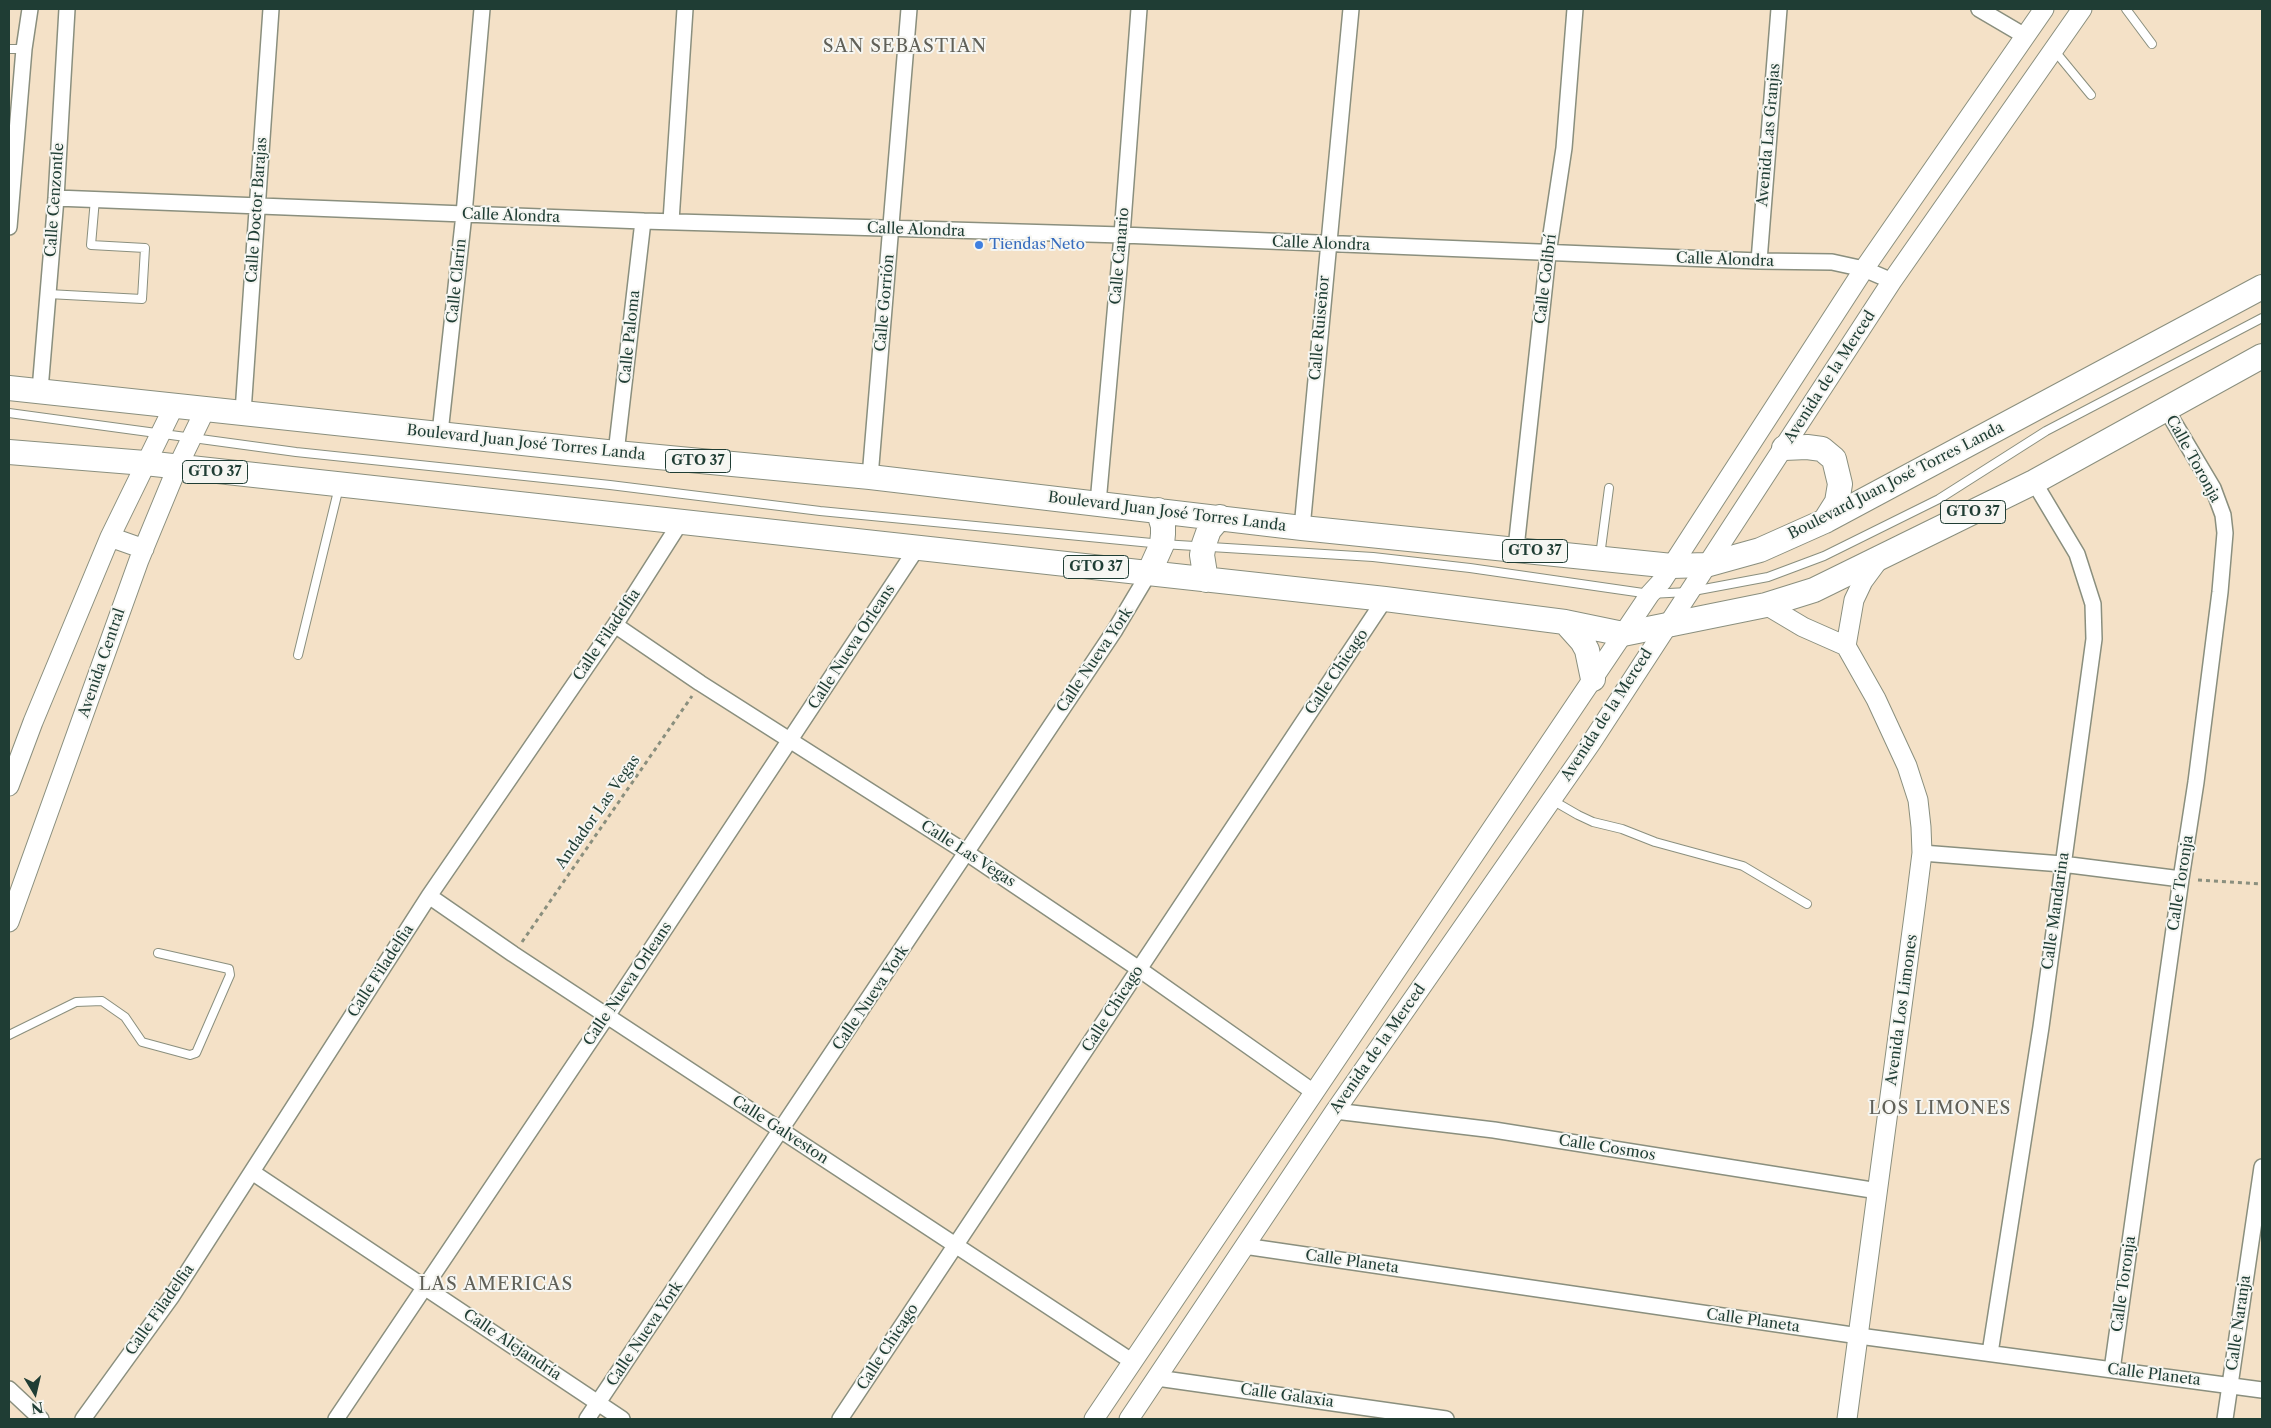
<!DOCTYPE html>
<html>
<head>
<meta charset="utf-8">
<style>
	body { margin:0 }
	#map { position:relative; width:2271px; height:1428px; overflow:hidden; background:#f4e1c7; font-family:"Libre Caslon Text",serif }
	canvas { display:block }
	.frame { position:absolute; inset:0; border:10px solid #1f3d34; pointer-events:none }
	.north { position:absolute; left:10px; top:1368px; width:50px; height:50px; -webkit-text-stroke:4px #f6f6f2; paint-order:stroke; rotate:171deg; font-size:14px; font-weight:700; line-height:20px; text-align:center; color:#1f3d34 }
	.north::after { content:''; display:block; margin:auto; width:18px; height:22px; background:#1f3d34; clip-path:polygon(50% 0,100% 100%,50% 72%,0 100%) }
</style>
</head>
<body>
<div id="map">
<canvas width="2271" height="1428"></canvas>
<div class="frame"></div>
<div class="north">N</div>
</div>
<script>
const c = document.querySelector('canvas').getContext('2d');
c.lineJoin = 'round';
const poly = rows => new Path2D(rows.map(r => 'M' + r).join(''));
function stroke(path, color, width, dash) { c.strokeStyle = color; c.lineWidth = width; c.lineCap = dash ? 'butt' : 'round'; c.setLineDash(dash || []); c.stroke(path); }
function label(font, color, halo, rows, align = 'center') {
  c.font = font + ' "Libre Caslon Text",serif'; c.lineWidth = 4; c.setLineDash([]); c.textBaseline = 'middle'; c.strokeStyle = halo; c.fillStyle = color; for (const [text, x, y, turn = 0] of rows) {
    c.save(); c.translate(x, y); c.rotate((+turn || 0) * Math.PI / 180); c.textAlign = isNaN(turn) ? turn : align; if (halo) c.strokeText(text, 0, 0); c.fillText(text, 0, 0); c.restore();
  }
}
const service = poly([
	[2126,9,2152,44],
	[9,49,24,49],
	[2054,50,2091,95],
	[48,294,142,299,145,248,91,245,95,199],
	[9,413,296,452,610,485,820,511,1162,544,1373,557,1470,568,1650,594,1688,592,1768,577,1824,556,1939,499,2046,431,2262,318],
	[1600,556,1609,488],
	[298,655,339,487],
	[1552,800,1578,815,1593,822,1622,829,1655,842,1743,866,1807,904],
	[9,1035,76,1002,102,1001,125,1017,142,1042,190,1055,196,1053,230,975,229,969,158,953]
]);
const minor = poly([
	[1979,9,2025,36],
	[56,198,643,221,1122,235,1759,261,1832,262,1864,269,1892,281],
	[671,221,685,9],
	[9,227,24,49,30,9],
	[1759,261,1779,9],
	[40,390,56,198,67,9],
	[243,412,271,9],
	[440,433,464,214,482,9],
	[616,453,643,221],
	[870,477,909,9],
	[1098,503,1122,235,1139,9],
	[1302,528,1351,9],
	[1516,548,1548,254,1564,148,1575,9],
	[615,625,700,683,967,853,1139,969,1315,1093],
	[1922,853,2062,864,2181,879],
	[429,896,513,954,1133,1362],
	[1335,1111,1494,1130,1878,1191],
	[252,1172,622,1419],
	[1244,1246,1859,1336,2262,1390],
	[1990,1353,2041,1027,2094,639,2093,604,2077,554,2034,482],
	[2112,1370,2181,879,2196,782,2220,592,2225,533,2223,515,2213,488,2166,409],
	[1157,1378,1446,1419],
	[9,1389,41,1419],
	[83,1419,172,1296,429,896,615,625,680,523],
	[336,1419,607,1016,917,548],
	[587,1419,1115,630,1149,573],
	[840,1419,1385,599],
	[2225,1419,2262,1167]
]);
const tertiary = poly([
	[110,537,144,549],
	[1766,605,1803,627,1846,646,1876,699,1907,766,1918,800,1921,827,1922,853,1916,901,1847,1419],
	[1846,646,1854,600,1863,581,1880,558],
	[9,786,33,722,110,537,175,404],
	[9,922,139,560,177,468,206,408],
	[1094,1419,1650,594,1662,581,1864,269,2044,9],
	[1129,1419,1335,1111,1591,743,1892,281,2082,9]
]);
const primary = poly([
	[9,388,616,453,870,477,1302,528,1672,566,1706,565,1760,550,1825,521,2262,287],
	[1784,448,1807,447,1822,449,1834,459,1840,484,1837,502,1825,521],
	[9,452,145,463,1385,599,1565,622,1623,634,1766,605,1814,590,2034,482,2262,356],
	[1149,573,1162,544,1163,534,1163,526,1158,510],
	[1206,580,1202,555,1204,544,1209,530,1220,517],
	[1565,622,1582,641,1587,650,1593,679]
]);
stroke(service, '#8a8f7e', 10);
stroke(minor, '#8a8f7e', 18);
stroke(tertiary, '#8a8f7e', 21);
stroke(primary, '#8a8f7e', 26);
stroke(poly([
	[2198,880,2262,884],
	[522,942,692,696]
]), '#8a8f7e', 3, [4, 4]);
stroke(service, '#fff', 8);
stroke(minor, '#fff', 15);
stroke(tertiary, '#fff', 19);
stroke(primary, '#fff', 24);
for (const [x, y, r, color] of [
	[979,245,5,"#3f7fe0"]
]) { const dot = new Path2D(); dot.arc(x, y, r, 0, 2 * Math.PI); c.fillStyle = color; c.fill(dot); stroke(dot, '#f6f6f2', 2); }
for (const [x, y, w] of [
	[698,461,65],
	[215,472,65],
	[1973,512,65],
	[1535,551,65],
	[1096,567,65]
]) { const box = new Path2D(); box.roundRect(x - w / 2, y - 11.5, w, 23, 4); c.fillStyle = '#f6f6f2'; c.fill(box); stroke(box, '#1f3d34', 1); }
label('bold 14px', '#1f3d34', null, [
	["GTO 37",698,461],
	["GTO 37",215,472],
	["GTO 37",1973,512],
	["GTO 37",1535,551],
	["GTO 37",1096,567]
]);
label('15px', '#1f3d34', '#f6f6f2', [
	["Avenida Las Granjas",1769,135,-85],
	["Calle Cenzontle",55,200,-86],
	["Calle Doctor Barajas",257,210,-86],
	["Calle Alondra",511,216,2],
	["Calle Alondra",916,230,2],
	["Calle Alondra",1321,244,2],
	["Calle Canario",1120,256,-85],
	["Calle Alondra",1725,260,2],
	["Calle Colibrí",1546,279,-83],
	["Calle Clarín",457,281,-84],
	["Calle Gorrión",885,303,-85],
	["Calle Ruiseñor",1320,328,-85],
	["Calle Paloma",630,337,-84],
	["Avenida de la Merced",1830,377,-57],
	["Boulevard Juan José Torres Landa",526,443,6],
	["Calle Toronja",2193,459,61],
	["Boulevard Juan José Torres Landa",1896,481,-27],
	["Boulevard Juan José Torres Landa",1167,512,7],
	["Calle Filadelfia",607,635,-56],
	["Calle Nueva Orleans",852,647,-57],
	["Calle Nueva York",1095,660,-56],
	["Avenida Central",102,663,-71],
	["Calle Chicago",1337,672,-56],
	["Avenida de la Merced",1607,715,-57],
	["Andador Las Vegas",598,812,-55],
	["Calle Las Vegas",968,854,33],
	["Calle Toronja",2181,883,-81],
	["Calle Mandarina",2056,911,-82],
	["Calle Filadelfia",381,971,-57],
	["Calle Nueva Orleans",628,984,-56],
	["Calle Nueva York",871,998,-56],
	["Calle Chicago",1113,1009,-57],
	["Avenida Los Limones",1902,1010,-82],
	["Avenida de la Merced",1378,1049,-55],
	["Calle Galveston",780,1130,33],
	["Calle Cosmos",1607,1148,9],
	["Calle Planeta",1352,1262,8],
	["Calle Toronja",2124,1284,-82],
	["Calle Filadelfia",160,1310,-55],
	["Calle Planeta",1753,1321,8],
	["Calle Naranja",2239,1323,-82],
	["Calle Nueva York",645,1334,-56],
	["Calle Alejandría",512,1345,34],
	["Calle Chicago",888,1347,-57],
	["Calle Planeta",2154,1375,7],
	["Calle Galaxia",1287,1396,8]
]);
label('15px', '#366cbe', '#f6f6f2', [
	["Tiendas Neto",989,245]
], 'left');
c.letterSpacing = '1px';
label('18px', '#606058', '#f6f6f2', [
	["SAN SEBASTIAN",905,47],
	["LOS LIMONES",1940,1109],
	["LAS AMERICAS",496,1285]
]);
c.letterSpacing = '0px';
</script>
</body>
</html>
